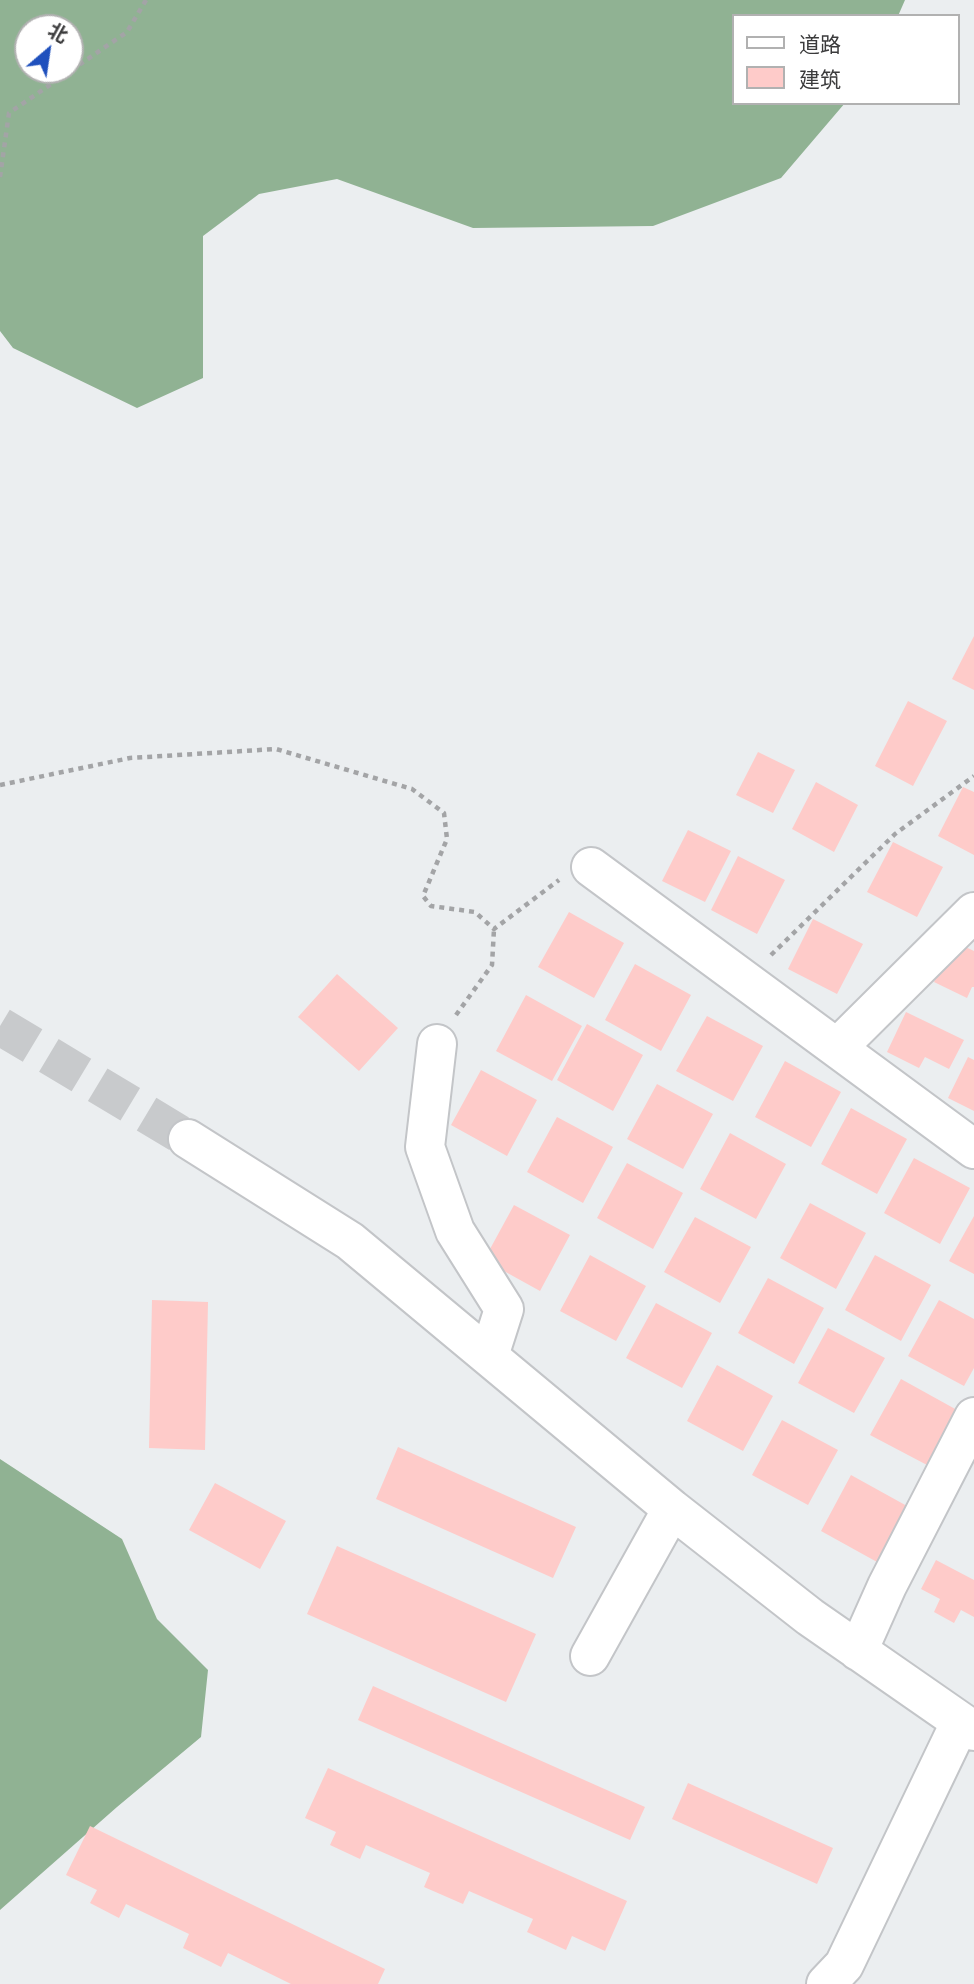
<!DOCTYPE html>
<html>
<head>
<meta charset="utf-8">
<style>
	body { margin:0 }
	#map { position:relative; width:974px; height:1984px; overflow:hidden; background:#ebeef0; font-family:"IBM Plex Sans","Noto Sans SC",sans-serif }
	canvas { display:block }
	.legend { position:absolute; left:732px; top:14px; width:228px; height:91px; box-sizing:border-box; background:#fff; border:2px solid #b1b1b1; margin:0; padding:9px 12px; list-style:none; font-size:21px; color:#3b3b3c }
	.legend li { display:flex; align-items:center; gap:14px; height:35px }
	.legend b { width:35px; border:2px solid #b1b1b1 }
	.north { position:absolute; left:14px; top:14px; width:70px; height:70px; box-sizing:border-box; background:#fff; border:2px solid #b1b1b1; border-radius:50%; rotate:29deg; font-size:19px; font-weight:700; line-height:28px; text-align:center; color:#3b3b3c }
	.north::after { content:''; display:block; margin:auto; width:24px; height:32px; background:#1f50bd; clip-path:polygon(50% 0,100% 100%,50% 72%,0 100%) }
</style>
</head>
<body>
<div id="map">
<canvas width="974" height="1984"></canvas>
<ul class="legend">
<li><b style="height:9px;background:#fff"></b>道路</li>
<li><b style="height:19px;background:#fecbc9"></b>建筑</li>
</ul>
<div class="north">北</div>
</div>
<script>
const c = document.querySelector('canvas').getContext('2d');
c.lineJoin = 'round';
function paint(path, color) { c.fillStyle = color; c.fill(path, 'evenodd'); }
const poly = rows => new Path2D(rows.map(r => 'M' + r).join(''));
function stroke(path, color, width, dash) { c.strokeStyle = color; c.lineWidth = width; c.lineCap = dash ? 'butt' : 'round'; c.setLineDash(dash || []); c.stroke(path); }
paint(poly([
	[0,0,905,0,898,16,734,16,734,103,845,103,781,178,653,226,473,228,337,179,259,194,203,236,203,378,137,408,13,348,0,331],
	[28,28,70,28,70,70,28,70],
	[0,1459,122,1539,157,1619,208,1670,201,1737,117,1807,0,1910]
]), '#90b293');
paint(poly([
	[974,636,974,690,952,679],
	[908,701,947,721,913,786,875,766],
	[758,752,795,770,773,813,736,795],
	[816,782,858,805,834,852,792,829],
	[963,787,974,792,974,855,938,836],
	[688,830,731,851,705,902,662,881],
	[893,842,943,867,917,917,867,892],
	[738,856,785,880,757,934,711,910],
	[569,912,624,943,594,998,538,967],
	[813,919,863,944,837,994,788,969],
	[953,941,974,951,974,987,972,987,967,998,934,982],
	[635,964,691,995,661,1051,605,1020],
	[337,974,398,1028,359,1071,298,1017],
	[526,995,582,1026,552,1081,496,1051],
	[906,1012,964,1040,949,1069,925,1057,919,1068,887,1052],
	[707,1016,763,1046,733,1101,676,1071],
	[587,1024,643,1055,613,1111,557,1080],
	[968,1057,974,1060,974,1111,948,1098],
	[785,1061,841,1092,811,1147,755,1117],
	[481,1070,537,1100,507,1156,451,1125],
	[657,1084,713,1114,683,1169,627,1139],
	[851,1108,907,1139,877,1194,821,1164],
	[557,1117,613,1147,583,1203,527,1172],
	[730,1133,786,1164,756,1219,700,1189],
	[914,1158,970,1188,940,1244,884,1213],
	[627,1163,683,1193,653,1249,597,1218],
	[810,1203,866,1233,836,1289,780,1258],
	[514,1205,570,1235,540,1291,484,1260],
	[974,1216,974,1274,949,1261],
	[695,1217,751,1247,720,1303,664,1272],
	[590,1255,646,1286,616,1341,560,1311],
	[875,1255,931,1285,901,1341,845,1310],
	[768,1278,824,1308,794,1364,738,1333],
	[152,1300,208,1302,205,1450,149,1448],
	[939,1300,974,1319,974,1368,964,1386,908,1356],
	[656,1303,712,1333,682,1388,626,1358],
	[828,1328,885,1358,854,1413,798,1383],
	[717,1365,773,1396,743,1451,687,1421],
	[901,1379,957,1410,927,1465,870,1435],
	[782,1420,838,1450,808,1505,752,1475],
	[398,1447,576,1527,553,1578,376,1499],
	[851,1475,907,1506,877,1562,821,1531],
	[215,1483,286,1521,260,1569,189,1530],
	[337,1546,536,1634,506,1702,307,1614],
	[936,1560,974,1580,974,1617,961,1610,954,1623,934,1612,940,1599,921,1589],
	[373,1686,645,1807,630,1840,358,1720],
	[328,1768,627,1901,605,1951,572,1936,566,1950,527,1932,533,1919,469,1891,463,1904,424,1887,430,1873,366,1845,360,1859,330,1845,336,1832,305,1818],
	[688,1783,833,1848,817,1884,672,1819],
	[90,1826,385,1969,378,1984,291,1984,228,1953,221,1967,183,1948,189,1934,126,1904,119,1918,90,1903,97,1890,66,1875]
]), '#fecbc9');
stroke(poly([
	[0,1026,188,1139]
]), '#c8cacc', 38, [38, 19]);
const minor = poly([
	[591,867,974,1149],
	[437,1044,425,1147,455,1231,504,1309,489,1356],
	[837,1048,974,912],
	[188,1139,350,1241,672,1509,810,1617,974,1731],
	[858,1651,887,1586,974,1417],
	[590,1656,672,1509],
	[826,1984,844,1965,960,1723]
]);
stroke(minor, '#c3c5c8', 42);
stroke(poly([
	[0,177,9,113,127,32,146,0],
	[0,785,130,758,276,749,412,789,444,813,447,839,423,896,431,906,475,912,494,929,559,880],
	[771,955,895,834,974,776],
	[456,1015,492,965,494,929]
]), '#a3a4a6', 4.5, [5, 5]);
stroke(minor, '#fff', 38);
</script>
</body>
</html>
